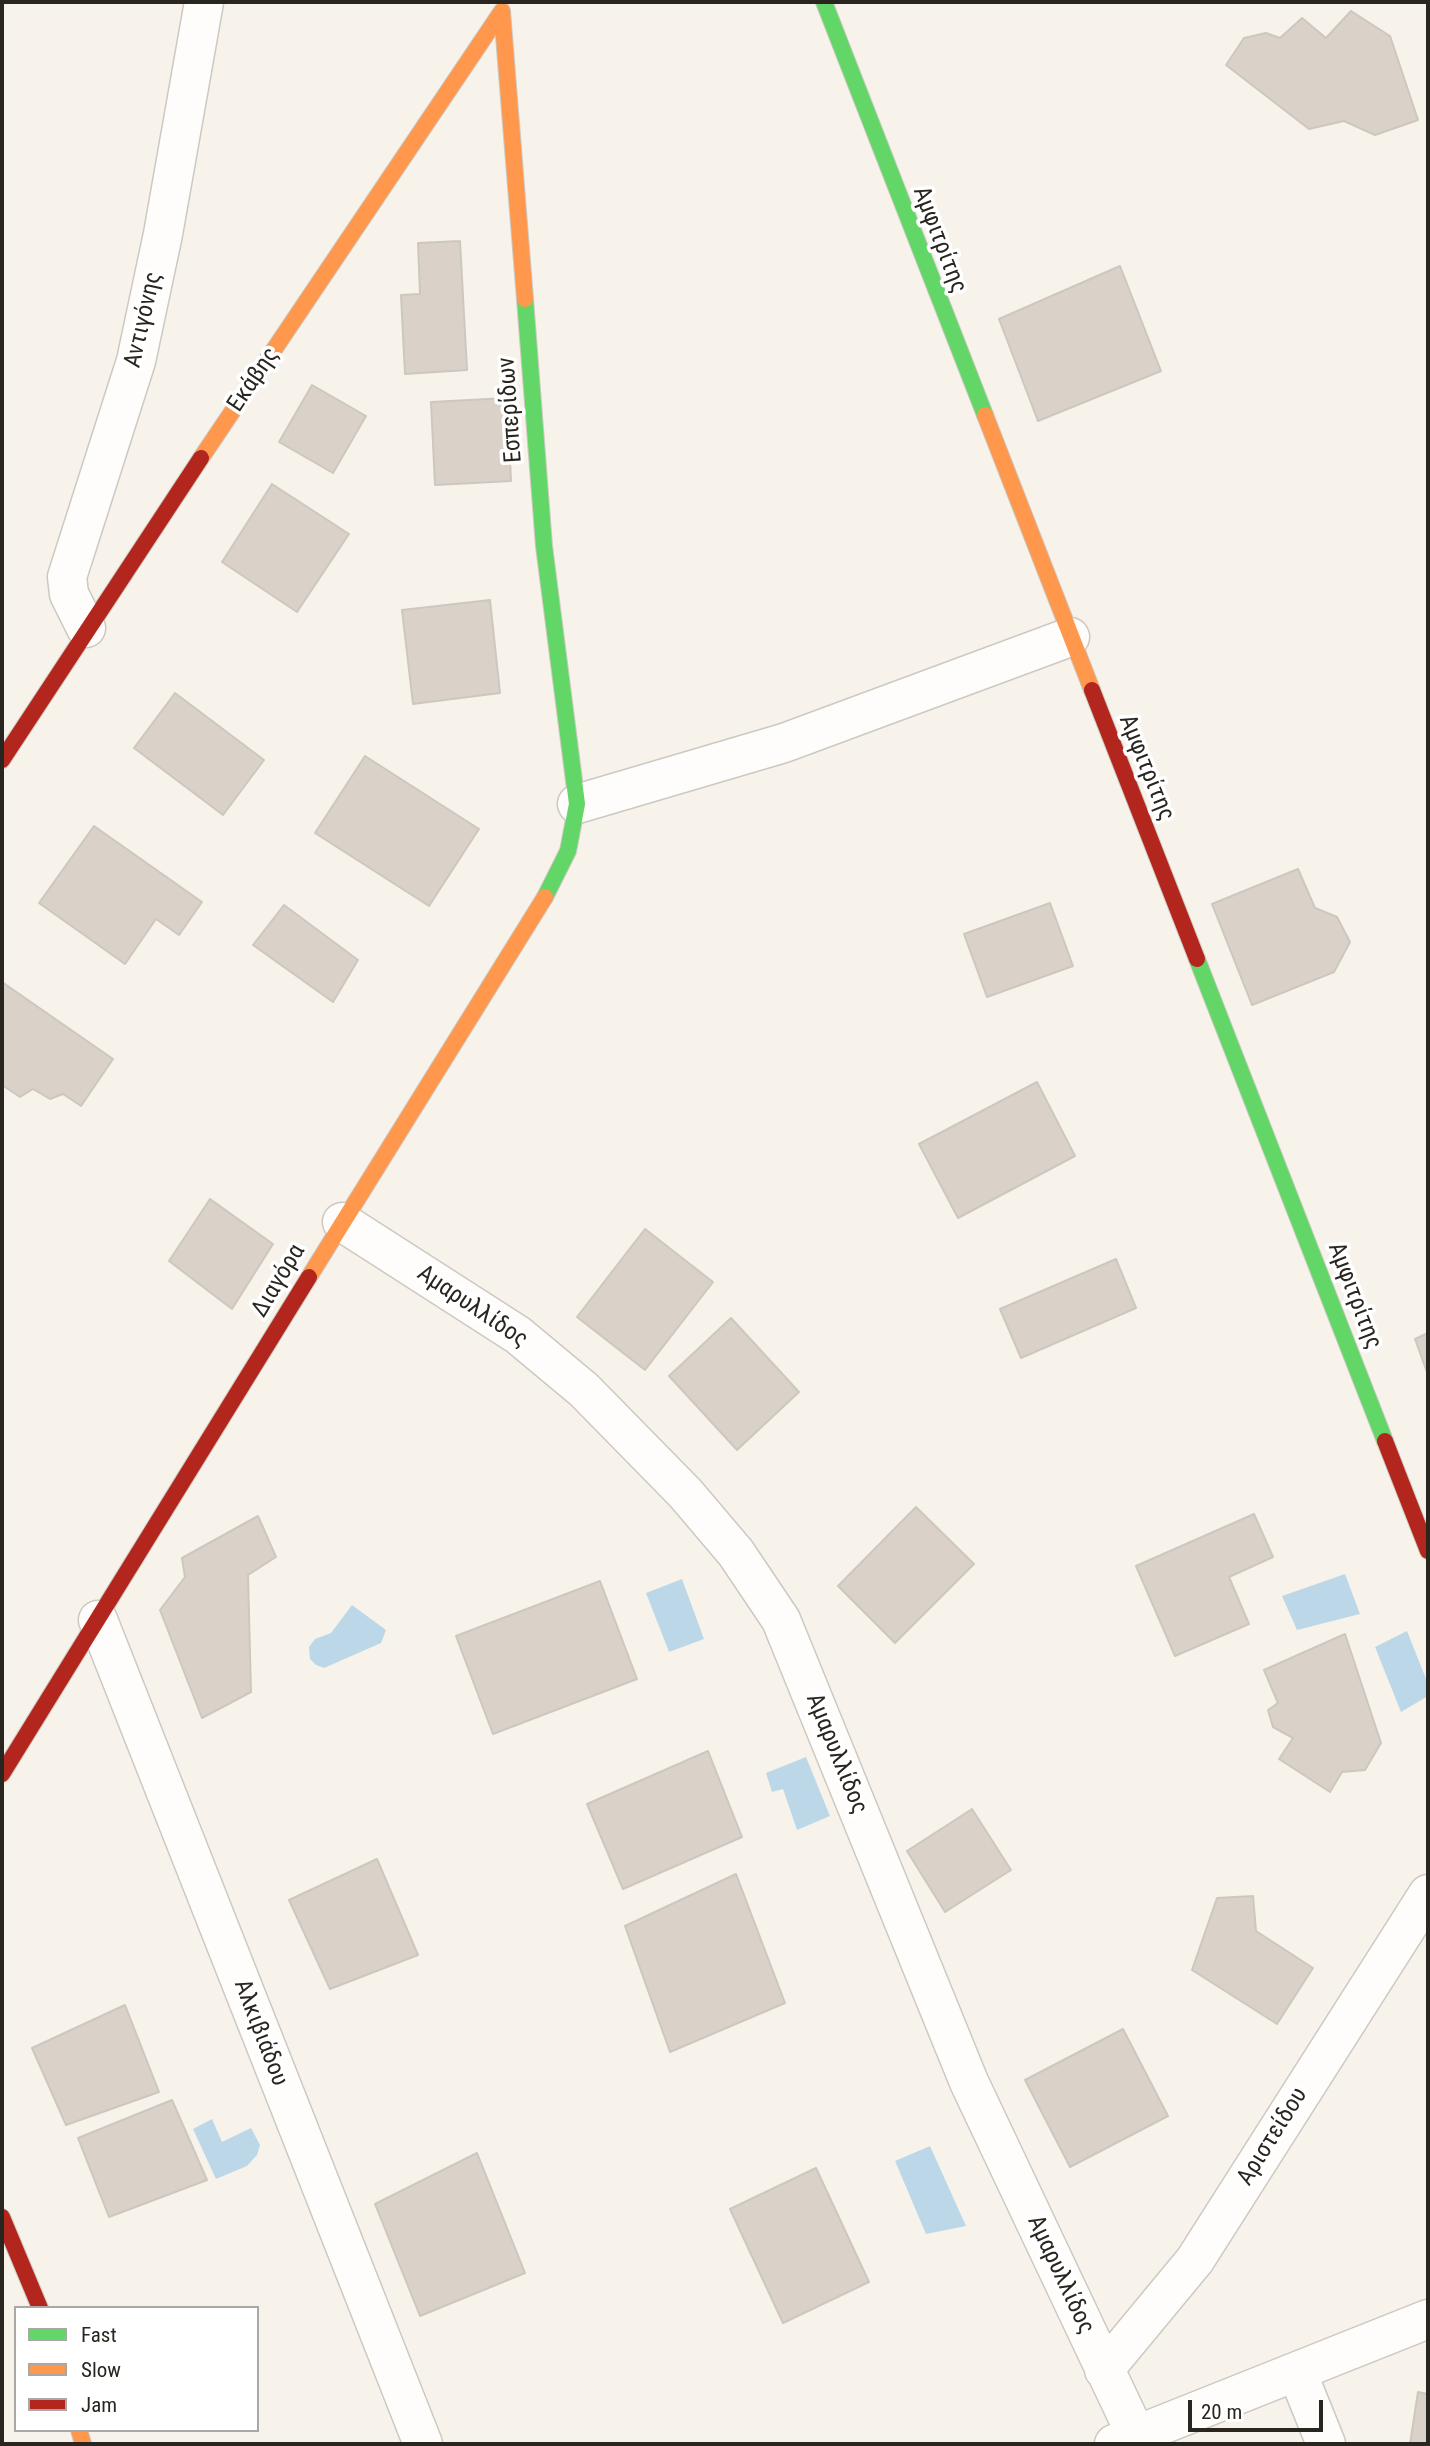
<!DOCTYPE html>
<html>
<head>
<meta charset="utf-8">
<style>
	body { margin:0 }
	#map { position:relative; width:1430px; height:2446px; overflow:hidden; background:#f7f3ea; font-family:"Roboto Condensed",sans-serif }
	canvas { display:block }
	.frame { position:absolute; inset:0; border:4px solid #292620; pointer-events:none }
	.legend { position:absolute; left:14px; top:2306px; width:245px; height:126px; box-sizing:border-box; background:#fff; border:2px solid #a9a8a6; margin:0; padding:9px 12px; list-style:none; font-size:21px; color:#292620 }
	.legend li { display:flex; align-items:center; gap:14px; height:35px }
	.legend b { width:35px; border:2px solid #a9a8a6 }
	.scale { position:absolute; left:1188px; top:2400px; width:135px; height:32px; box-sizing:border-box; border:4px solid #292620; border-top:0; padding-left:9px; font-size:21px; line-height:24px; white-space:nowrap; color:#292620; -webkit-text-stroke:5px #fff; paint-order:stroke }
</style>
</head>
<body>
<div id="map">
<canvas width="1430" height="2446"></canvas>
<div class="frame"></div>
<ul class="legend">
<li><b style="height:9px;background:#63d668"></b>Fast</li>
<li><b style="height:9px;background:#ff974d"></b>Slow</li>
<li><b style="height:9px;background:#b3261e"></b>Jam</li>
</ul>
<div class="scale">20 m</div>
</div>
<script>
const c = document.querySelector('canvas').getContext('2d');
c.lineJoin = 'round';
function paint(path, color) { c.fillStyle = color; c.fill(path, 'evenodd'); }
const poly = rows => new Path2D(rows.map(r => 'M' + r).join(''));
function stroke(path, color, width, dash) { c.strokeStyle = color; c.lineWidth = width; c.lineCap = dash ? 'butt' : 'round'; c.setLineDash(dash || []); c.stroke(path); }
function label(font, color, halo, rows, align = 'center') {
  c.font = font + ' "Roboto Condensed",sans-serif'; c.lineWidth = 7; c.setLineDash([]); c.textBaseline = 'middle'; c.strokeStyle = halo; c.fillStyle = color; for (const [text, x, y, turn = 0] of rows) {
    c.save(); c.translate(x, y); c.rotate((+turn || 0) * Math.PI / 180); c.textAlign = isNaN(turn) ? turn : align; if (halo) c.strokeText(text, 0, 0); c.fillText(text, 0, 0); c.restore();
  }
}
paint(poly([
	[1345,1574,1360,1614,1297,1630,1282,1596],
	[682,1579,704,1639,669,1652,646,1593],
	[352,1605,386,1630,381,1643,324,1668,316,1665,310,1659,309,1647,315,1639,331,1633],
	[1407,1631,1428,1684,1428,1696,1401,1712,1375,1647],
	[806,1757,830,1816,797,1830,783,1789,772,1792,766,1773],
	[212,2119,222,2142,251,2128,260,2145,257,2155,247,2166,216,2179,193,2129],
	[930,2146,966,2226,926,2234,895,2161]
]), '#bcd8e8');
const building = poly([
	[1351,11,1390,36,1418,120,1375,135,1344,121,1309,129,1226,65,1244,38,1266,33,1280,38,1302,18,1326,38,1351,11],
	[460,241,467,370,405,374,401,295,420,294,418,243,460,241],
	[1120,266,1161,371,1038,421,999,319,1120,266],
	[312,385,366,416,333,473,279,442,312,385],
	[507,398,511,481,435,485,431,402,507,398],
	[272,484,349,534,297,612,222,562,272,484],
	[490,600,500,693,413,704,402,610,490,600],
	[175,693,264,760,223,815,134,748,175,693],
	[365,756,479,829,429,906,315,833,365,756],
	[94,826,202,902,179,935,156,919,125,964,39,903,94,826],
	[1298,869,1315,908,1337,917,1350,942,1334,972,1252,1005,1212,904,1298,869],
	[1050,903,1073,966,987,997,964,934,1050,903],
	[284,905,358,960,333,1002,253,945,284,905],
	[2,982,113,1059,81,1106,63,1094,50,1099,33,1089,20,1097,2,1085,2,982],
	[1037,1082,1075,1156,958,1218,919,1144,1037,1082],
	[210,1199,273,1244,232,1309,169,1261,210,1199],
	[645,1229,713,1282,645,1370,577,1317,645,1229],
	[1116,1259,1136,1308,1021,1358,1000,1309,1116,1259],
	[731,1318,799,1392,737,1450,669,1376,731,1318],
	[1428,1333,1428,1375,1415,1339,1428,1333],
	[916,1507,974,1564,895,1643,838,1586,916,1507],
	[1254,1514,1273,1557,1229,1577,1249,1624,1175,1656,1136,1566,1254,1514],
	[258,1516,276,1557,248,1575,251,1692,202,1718,160,1610,185,1577,182,1558,258,1516],
	[600,1581,637,1679,493,1734,456,1636,600,1581],
	[1345,1634,1381,1743,1365,1770,1342,1772,1330,1792,1279,1759,1293,1738,1273,1727,1268,1710,1278,1703,1264,1670,1345,1634],
	[708,1751,742,1837,623,1889,587,1804,708,1751],
	[972,1809,1011,1870,945,1912,907,1851,972,1809],
	[377,1859,418,1955,330,1989,289,1900,377,1859],
	[736,1874,785,2003,670,2052,625,1926,736,1874],
	[1253,1896,1256,1931,1313,1968,1277,2024,1192,1970,1217,1898,1253,1896],
	[125,2005,159,2092,66,2125,32,2048,125,2005],
	[1123,2029,1168,2116,1070,2167,1025,2080,1123,2029],
	[172,2100,207,2180,109,2217,78,2138,172,2100],
	[477,2153,525,2273,420,2316,375,2204,477,2153],
	[816,2168,869,2282,783,2323,730,2209,816,2168],
	[1418,2392,1428,2394,1428,2444,1410,2444,1418,2392]
]);
paint(building, '#dad2c8');
stroke(building, '#ccc7c0', 2);
const street = poly([
	[86,628,69,594,67,577,136,361,163,234,204,2],
	[577,804,784,743,1070,637],
	[342,1222,518,1335,584,1390,686,1494,736,1553,781,1620,969,2082,1136,2435],
	[98,1620,423,2444],
	[1104,2370,1195,2260,1428,1894],
	[1297,2372,1326,2444],
	[1114,2444,1428,2319]
]);
const fast = poly([
	[824,2,985,415],
	[525,299,544,546,577,804,568,851,545,897],
	[1197,959,1385,1441]
]);
const slow = poly([
	[502,11,525,299],
	[985,415,1092,690],
	[201,458,502,11],
	[309,1277,545,897],
	[79,2430,83,2444]
]);
const jam = poly([
	[1092,690,1197,959],
	[2,760,201,458],
	[1385,1441,1428,1551],
	[2,1774,309,1277],
	[2,2217,40,2308]
]);
stroke(street, '#ccc9c2', 41);
stroke(fast, '#ccc9c2', 18);
stroke(slow, '#ccc9c2', 18);
stroke(jam, '#ccc9c2', 18);
stroke(street, '#fefdfc', 38);
stroke(fast, '#63d668', 16);
stroke(slow, '#ff974d', 16);
stroke(jam, '#b3261e', 16);
label('24px', '#292620', '#fff', [
	["Αμφιτρίτης",939,240,69],
	["Αντιγόνης",144,320,-77],
	["Εκάβης",254,380,-56],
	["Εσπερίδων",511,410,-94],
	["Αμφιτρίτης",1146,768,68],
	["Διαγόρα",279,1281,-59],
	["Αμφιτρίτης",1354,1296,69],
	["Αμαρυλλίδος",472,1307,34],
	["Αμαρυλλίδος",836,1754,68],
	["Αλκιβιάδου",260,2033,69],
	["Αριστείδου",1273,2137,-58],
	["Αμαρυλλίδος",1060,2275,65]
]);
</script>
</body>
</html>
